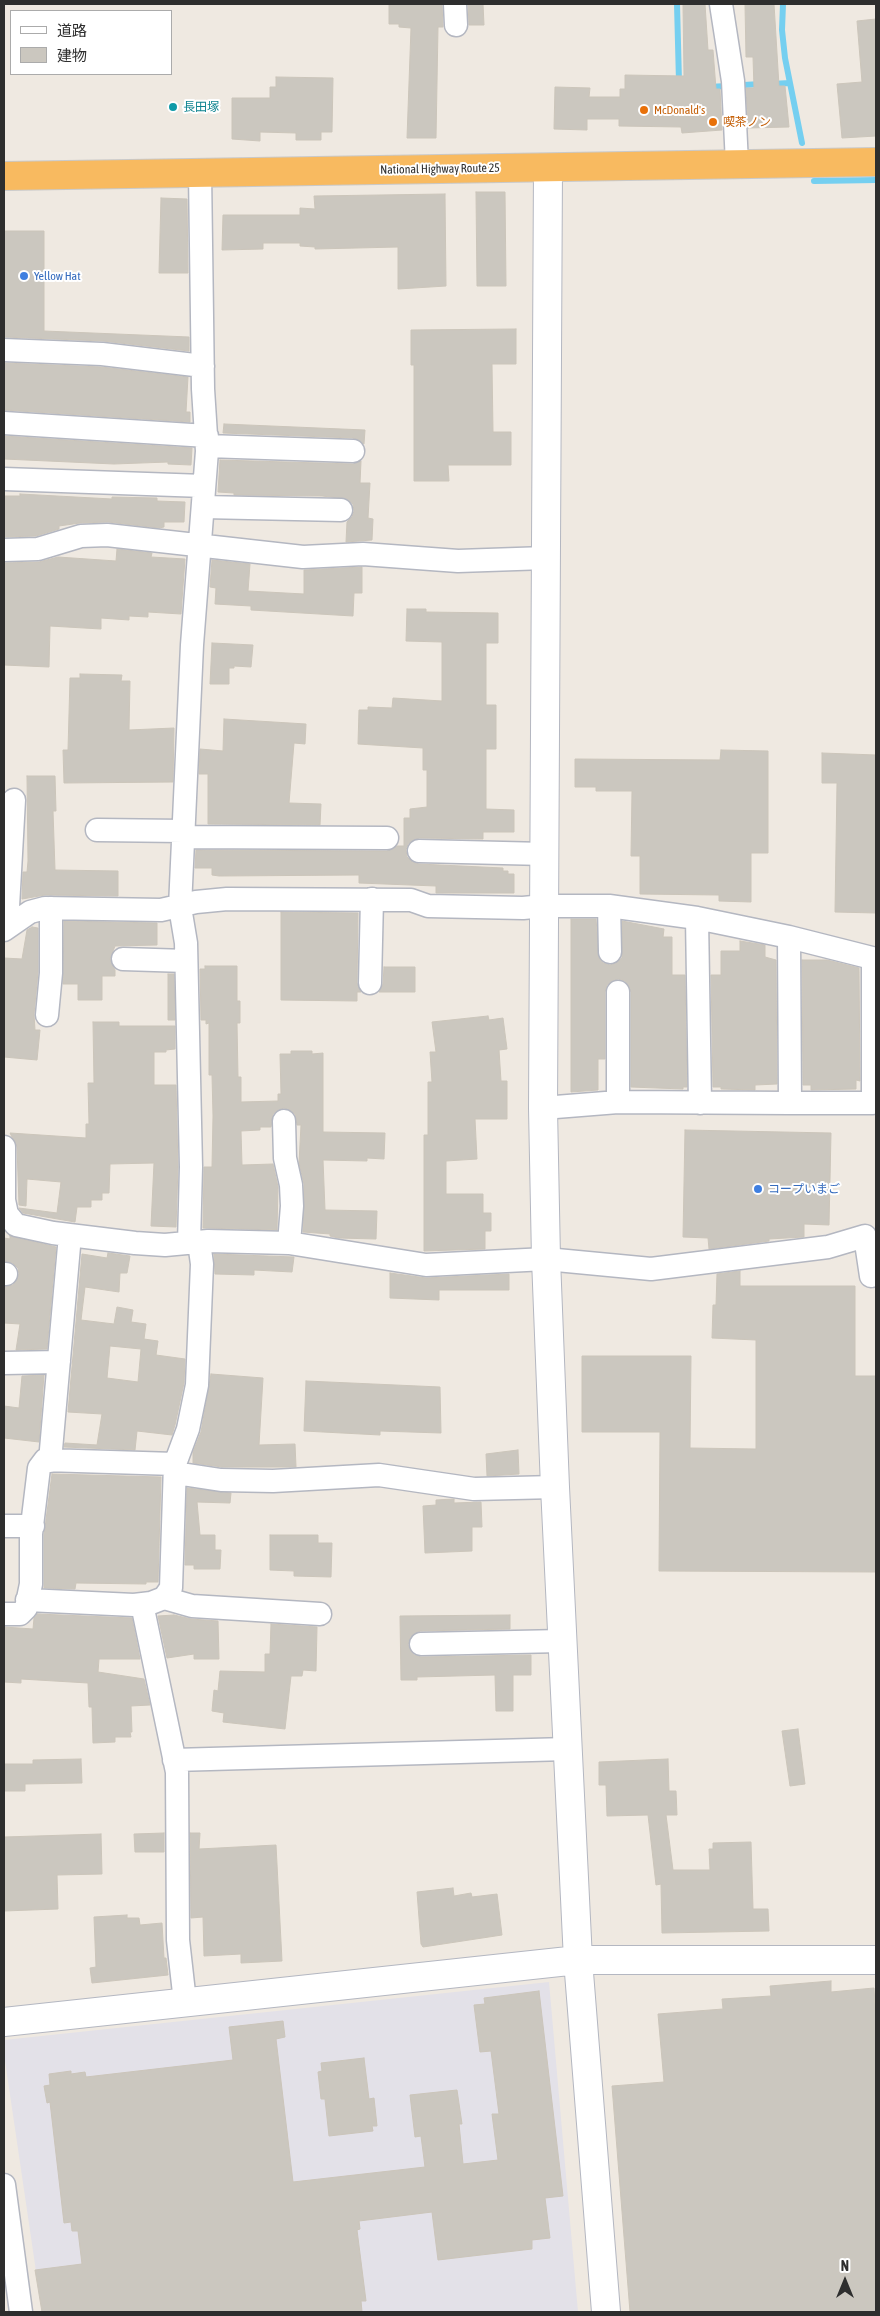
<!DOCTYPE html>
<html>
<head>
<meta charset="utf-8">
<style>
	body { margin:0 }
	#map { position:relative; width:880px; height:2316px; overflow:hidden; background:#efe9e1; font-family:"Asap Condensed","Noto Sans JP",sans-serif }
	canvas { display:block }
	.frame { position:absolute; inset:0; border:5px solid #2e2e2e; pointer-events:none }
	.legend { position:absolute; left:10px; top:10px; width:162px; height:65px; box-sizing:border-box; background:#fff; border:1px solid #ababab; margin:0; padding:6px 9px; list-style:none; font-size:15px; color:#2e2e2e }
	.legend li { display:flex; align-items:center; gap:10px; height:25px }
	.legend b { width:25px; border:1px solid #ababab }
	.north { position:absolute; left:820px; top:2256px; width:50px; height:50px; -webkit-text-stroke:4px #fff; paint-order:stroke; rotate:0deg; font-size:14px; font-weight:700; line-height:20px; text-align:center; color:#2e2e2e }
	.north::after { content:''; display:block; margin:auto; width:18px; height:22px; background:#2e2e2e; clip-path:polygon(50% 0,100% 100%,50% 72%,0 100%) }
</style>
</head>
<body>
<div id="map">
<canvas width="880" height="2316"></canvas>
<div class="frame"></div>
<ul class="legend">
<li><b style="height:6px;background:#fff"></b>道路</li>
<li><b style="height:14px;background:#cbc7bf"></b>建物</li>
</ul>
<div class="north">N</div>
</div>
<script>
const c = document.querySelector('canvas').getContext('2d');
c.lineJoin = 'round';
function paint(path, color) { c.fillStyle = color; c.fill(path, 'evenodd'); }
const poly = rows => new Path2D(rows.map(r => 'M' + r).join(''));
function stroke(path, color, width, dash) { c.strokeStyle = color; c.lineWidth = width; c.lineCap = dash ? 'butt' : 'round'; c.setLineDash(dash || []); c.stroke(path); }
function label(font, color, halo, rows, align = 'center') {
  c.font = font + ' "Asap Condensed","Noto Sans JP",sans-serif'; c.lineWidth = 4; c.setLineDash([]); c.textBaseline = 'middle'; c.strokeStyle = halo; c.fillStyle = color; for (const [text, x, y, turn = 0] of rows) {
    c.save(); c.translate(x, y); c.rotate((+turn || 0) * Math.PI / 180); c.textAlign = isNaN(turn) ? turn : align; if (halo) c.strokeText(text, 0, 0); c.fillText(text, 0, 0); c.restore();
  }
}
paint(poly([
	[549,1982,578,2312,42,2312,4,2054,4,2040]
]), '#e3e1e8');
stroke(poly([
	[677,4,679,82],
	[783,4,782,30,785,58,802,143],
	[771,84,790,83],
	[709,87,761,84],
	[814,181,876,180]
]), '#75cff0', 6);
const building = poly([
	[393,4,442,4,443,27,438,27,436,138,407,138,411,28,399,27,399,24,389,24,389,5,393,4],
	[468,4,483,4,484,25,469,25,468,4],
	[683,4,705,4,708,50,713,50,716,89,720,89,722,130,682,133,681,127,619,126,619,119,587,119,587,130,554,129,555,87,590,88,589,97,620,97,620,89,625,89,625,75,684,76,683,4],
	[745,4,774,4,779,86,785,86,789,127,748,128,746,88,754,88,753,57,746,57,745,4],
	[876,19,876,136,842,138,837,84,862,82,857,21,876,19],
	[276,77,333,78,332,132,321,132,321,140,296,140,296,133,260,132,260,141,232,139,232,98,270,98,270,87,276,87,276,77],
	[476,192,505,192,506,286,477,286,476,192],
	[445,194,446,286,398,289,398,247,315,249,315,247,300,246,300,243,263,243,263,249,222,250,223,215,300,215,300,208,315,209,314,196,445,194],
	[161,198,187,199,188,273,159,273,161,198],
	[4,231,44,231,44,331,189,337,189,351,103,341,4,337,4,231],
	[516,329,516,364,492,364,493,432,511,432,511,465,448,465,449,481,414,481,414,365,411,365,411,330,516,329],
	[4,363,101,367,188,377,186,412,190,412,190,422,4,410,4,363],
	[224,424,365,430,364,444,353,438,223,433,224,424],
	[4,436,192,448,191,465,168,464,168,462,114,464,4,459,4,436],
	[220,460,353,464,361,461,360,483,370,483,368,518,373,519,372,540,346,542,347,522,352,517,354,511,353,504,347,499,322,496,234,495,234,493,218,492,220,460],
	[20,494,112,499,112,497,157,498,157,501,185,502,184,522,164,522,164,527,159,528,108,522,80,523,59,526,59,529,36,536,4,537,4,496,20,496,20,494],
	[117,549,152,553,151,557,185,559,181,614,148,612,148,617,129,616,129,620,101,618,101,629,50,626,49,667,4,665,4,563,39,562,58,557,116,561,117,549],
	[212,560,250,564,248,591,304,594,304,570,362,567,362,593,354,593,353,616,251,610,251,606,215,604,216,588,210,587,212,560],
	[407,609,426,609,426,612,498,613,498,643,486,643,486,705,496,705,496,749,486,749,486,809,514,810,514,832,483,832,483,839,419,838,408,844,406,850,407,857,412,862,419,864,503,868,503,871,508,871,508,874,514,874,514,893,436,893,436,886,359,883,359,875,219,876,212,875,212,868,195,868,196,850,387,851,397,846,404,846,404,818,410,818,410,809,427,807,427,770,423,770,423,748,358,744,359,710,368,710,368,707,392,708,393,698,442,701,442,642,406,641,407,609],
	[212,643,253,645,251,667,234,666,234,668,229,668,229,684,210,684,212,643],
	[80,674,122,675,121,681,130,681,129,730,174,728,173,782,64,783,63,750,68,750,70,678,80,678,80,674],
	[224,719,306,724,305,744,294,743,289,803,321,804,320,825,208,824,208,774,199,774,200,749,223,751,224,719],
	[721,750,768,751,768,853,751,853,751,902,719,901,719,895,640,894,640,856,631,856,632,791,596,791,596,787,575,787,575,759,720,760,721,750],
	[822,753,876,755,876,913,835,912,837,783,822,783,822,753],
	[27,776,55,776,56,811,53,811,55,870,118,871,118,896,45,895,22,899,23,872,27,872,28,861,27,776],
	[281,912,358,913,357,983,361,992,357,992,357,1001,281,1000,281,912],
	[571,919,596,919,599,958,603,963,610,965,616,963,622,958,622,921,664,929,663,937,672,937,672,975,685,975,687,1087,683,1087,683,1089,631,1087,631,992,625,981,618,979,607,985,605,992,605,1059,598,1059,598,1090,571,1092,571,919],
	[64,921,157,923,157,945,115,946,110,959,115,970,115,976,102,976,102,1000,78,1000,78,984,63,984,64,921],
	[32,927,38,928,38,972,34,1014,35,1030,40,1030,37,1060,4,1057,4,958,22,959,27,930,32,927],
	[740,941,765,945,765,957,776,960,777,1084,755,1085,755,1090,721,1089,721,1087,713,1087,711,975,721,975,721,951,740,951,740,941],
	[802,960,827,960,859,968,860,1081,856,1080,856,1089,811,1090,811,1085,803,1085,802,960],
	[205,966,237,966,237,1001,240,1001,240,1023,237,1023,238,1077,241,1077,241,1102,278,1101,278,1094,281,1094,280,1054,291,1054,291,1051,312,1051,312,1054,323,1053,323,1132,385,1133,384,1159,367,1158,367,1161,323,1160,325,1210,377,1211,376,1239,338,1238,330,1236,330,1234,303,1232,304,1184,299,1163,301,1125,297,1125,295,1114,284,1108,278,1110,273,1114,271,1127,260,1127,260,1130,241,1131,242,1165,273,1164,278,1187,277,1230,203,1228,204,1167,212,1167,213,1116,212,1075,209,1075,209,1023,206,1024,206,1020,201,1020,200,969,205,969,205,966],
	[384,967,415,967,415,992,379,992,383,984,384,967],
	[168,974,174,974,175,1020,168,1020,168,974],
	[488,1016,489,1020,503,1018,507,1049,499,1050,501,1081,507,1081,507,1119,475,1119,477,1159,446,1161,446,1194,483,1194,483,1213,491,1213,491,1231,485,1231,485,1249,424,1251,424,1135,428,1135,428,1082,432,1082,430,1052,436,1052,432,1022,488,1016],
	[93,1022,119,1022,119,1026,175,1026,175,1049,166,1050,166,1052,154,1052,154,1085,176,1085,178,1167,176,1227,151,1226,154,1163,110,1164,109,1193,102,1193,102,1200,91,1200,91,1207,77,1207,75,1222,23,1213,19,1208,57,1213,61,1182,27,1179,26,1206,19,1205,17,1147,10,1133,86,1138,86,1124,89,1124,88,1083,94,1083,93,1022],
	[685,1130,831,1133,829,1225,804,1224,804,1237,769,1239,769,1241,709,1249,708,1238,683,1237,685,1130],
	[10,1236,56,1247,47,1349,16,1350,20,1324,4,1323,4,1287,13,1285,19,1274,18,1268,13,1263,4,1261,4,1238,10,1239,10,1236],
	[108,1253,130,1256,127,1273,120,1273,119,1292,85,1287,81,1320,114,1324,117,1307,133,1310,131,1322,146,1324,144,1339,158,1341,156,1355,185,1359,184,1383,175,1425,172,1435,137,1431,135,1450,64,1447,65,1443,97,1445,102,1414,68,1412,82,1254,107,1258,108,1253],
	[110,1346,141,1349,138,1382,107,1378,110,1346],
	[214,1254,294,1257,292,1272,254,1270,254,1275,215,1274,214,1254],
	[740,1271,740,1286,855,1286,855,1376,876,1376,876,1572,659,1571,660,1432,582,1432,582,1356,691,1356,690,1448,756,1449,756,1340,712,1338,713,1305,716,1305,717,1274,740,1271],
	[390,1273,426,1278,509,1274,509,1290,439,1290,439,1300,390,1298,390,1273],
	[211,1374,263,1378,259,1445,295,1444,296,1467,222,1467,193,1463,193,1452,201,1432,211,1374],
	[44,1375,39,1442,4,1438,4,1406,19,1408,22,1376,44,1375],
	[306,1381,440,1387,441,1433,380,1431,380,1435,304,1431,306,1381],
	[518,1450,519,1474,487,1476,486,1454,518,1450],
	[52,1474,161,1477,158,1582,146,1582,146,1584,76,1583,75,1589,44,1588,44,1535,52,1474],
	[187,1488,231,1493,230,1503,197,1502,200,1535,215,1535,215,1550,221,1550,220,1569,194,1569,194,1565,185,1565,187,1488],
	[454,1499,454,1503,481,1502,482,1527,472,1527,472,1551,425,1553,423,1506,436,1505,436,1500,454,1499],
	[270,1535,318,1535,318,1543,332,1543,331,1577,294,1576,294,1571,270,1570,270,1535],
	[37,1614,132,1618,140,1659,99,1659,98,1672,144,1679,150,1705,131,1706,132,1732,130,1732,131,1737,115,1737,115,1742,93,1743,92,1707,89,1707,88,1683,21,1679,21,1683,4,1682,4,1627,33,1629,34,1618,37,1614],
	[174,1615,191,1619,218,1621,219,1659,194,1659,194,1654,167,1658,158,1616,174,1615],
	[510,1615,510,1629,420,1631,410,1637,408,1645,414,1655,421,1657,531,1655,531,1675,513,1675,513,1711,496,1711,495,1675,417,1677,417,1680,401,1680,400,1616,510,1615],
	[271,1624,317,1627,316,1671,303,1670,302,1676,291,1676,285,1729,223,1722,224,1713,212,1711,214,1690,218,1691,220,1671,265,1672,265,1654,270,1654,271,1624],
	[798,1729,805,1784,790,1786,782,1731,798,1729],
	[81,1759,82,1783,25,1784,25,1791,4,1791,4,1764,33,1764,33,1760,81,1759],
	[668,1759,669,1791,676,1791,677,1815,666,1815,673,1870,710,1870,709,1849,713,1849,713,1843,751,1842,753,1909,768,1909,769,1931,662,1933,661,1884,656,1885,648,1815,607,1816,606,1785,599,1785,599,1762,668,1759],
	[164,1833,164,1852,135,1852,134,1834,164,1833],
	[190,1833,200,1833,199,1849,276,1845,282,1961,241,1963,241,1954,204,1956,203,1917,191,1918,190,1833],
	[101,1834,102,1874,57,1875,58,1909,4,1911,4,1837,101,1834],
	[453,1888,454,1896,471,1893,472,1897,497,1894,502,1935,423,1947,421,1944,417,1892,453,1888],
	[127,1915,127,1918,139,1918,140,1925,162,1923,164,1958,166,1958,168,1975,92,1983,90,1968,96,1967,94,1917,127,1915],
	[831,1981,831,1992,874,1988,876,2020,876,2312,630,2312,612,2086,664,2082,658,2014,723,2009,722,1999,771,1996,770,1986,831,1981],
	[539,1991,563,2196,545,2198,550,2238,532,2240,532,2249,438,2260,432,2212,359,2221,360,2229,357,2230,366,2301,361,2301,362,2312,42,2312,35,2270,82,2264,78,2231,72,2231,71,2222,64,2223,50,2102,47,2103,44,2086,50,2085,49,2074,71,2071,71,2074,85,2072,86,2077,233,2060,229,2027,283,2021,285,2037,276,2039,293,2182,425,2167,421,2136,415,2137,410,2095,457,2090,462,2124,459,2124,463,2164,498,2160,492,2114,499,2114,491,2051,480,2052,474,2005,485,2004,484,1998,539,1991],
	[364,2058,369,2099,374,2098,377,2126,372,2126,373,2131,329,2136,325,2099,321,2099,318,2072,322,2071,321,2063,364,2058]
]);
paint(building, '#cbc7bf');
stroke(building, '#cbc5ba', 1);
const minor = poly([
	[455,4,456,25],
	[721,4,733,81,737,164],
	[4,350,102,354,203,366],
	[4,423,207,436],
	[207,446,353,451],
	[4,479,204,486],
	[203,507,341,510],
	[4,550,38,549,81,536,107,535,303,557,363,554,458,561,546,558],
	[97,830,183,831],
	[182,837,387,838],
	[419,851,545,854],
	[609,906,610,952],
	[697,918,700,1103],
	[13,923,8,907,14,800],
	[4,930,30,912,45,908,161,910,196,902,227,899,411,900,428,906,523,908,544,906,609,906,697,918,789,937,876,959],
	[123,959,186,961],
	[370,983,372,899],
	[618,992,618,1102],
	[47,1015,51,973,51,908],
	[790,1103,873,1103,873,959],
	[543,1108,618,1102,790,1103,789,937],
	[284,1121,285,1158,291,1185,292,1206,289,1243],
	[4,1147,4,1200,7,1214,16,1225,53,1233,135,1243,165,1245,208,1241,289,1243,426,1265,546,1259,651,1269,828,1247,865,1236,871,1276,876,1275],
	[189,1243,191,1167,186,943,180,907,192,645,207,451,203,389,200,172],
	[4,1274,6,1274],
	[4,1363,59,1362],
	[50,1461,70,1235],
	[175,1473,221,1480,273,1481,379,1475,474,1489,555,1487],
	[4,1526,33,1526],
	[164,1598,192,1606,320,1614],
	[27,1600,134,1605,151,1603,164,1598,171,1588,175,1464,188,1429,197,1385,202,1264,199,1242],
	[142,1604,177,1772,178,1940,185,2002],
	[4,1614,20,1614,26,1608,31,1584,31,1534,39,1468,45,1460,175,1464],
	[421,1644,562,1641],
	[174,1760,567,1749],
	[4,2185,21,2312]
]);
const tertiary = poly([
	[548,168,543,1108,546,1259,555,1487,578,1960,606,2312],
	[4,2022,578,1960,876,1960]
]);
const trunk = poly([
	[4,176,876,162]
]);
stroke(minor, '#b4b7c1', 25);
stroke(tertiary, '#b4b7c1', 30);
stroke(trunk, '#c9c9c9', 30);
stroke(minor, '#fff', 22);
stroke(tertiary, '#fff', 28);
stroke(trunk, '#f8ba60', 28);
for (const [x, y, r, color] of [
	[173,107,5,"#0f9aa8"],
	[644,110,5,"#e8710a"],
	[713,122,5,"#e8710a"],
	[24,276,5,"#3f7fe0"],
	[758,1189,5,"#3f7fe0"]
]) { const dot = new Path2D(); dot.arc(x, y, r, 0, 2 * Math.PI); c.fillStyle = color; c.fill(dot); stroke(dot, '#fff', 2); }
label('12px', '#0d838f', '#fff', [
	["長田塚",183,107]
], 'left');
label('12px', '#c56008', '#fff', [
	["McDonald's",654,110],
	["喫茶ノン",723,122]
], 'left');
label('12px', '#2e2e2e', '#fff', [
	["National Highway Route 25",440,169,-1]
]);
label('12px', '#366cbe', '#fff', [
	["Yellow Hat",34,276],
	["コープいまご",768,1189]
], 'left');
</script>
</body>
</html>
